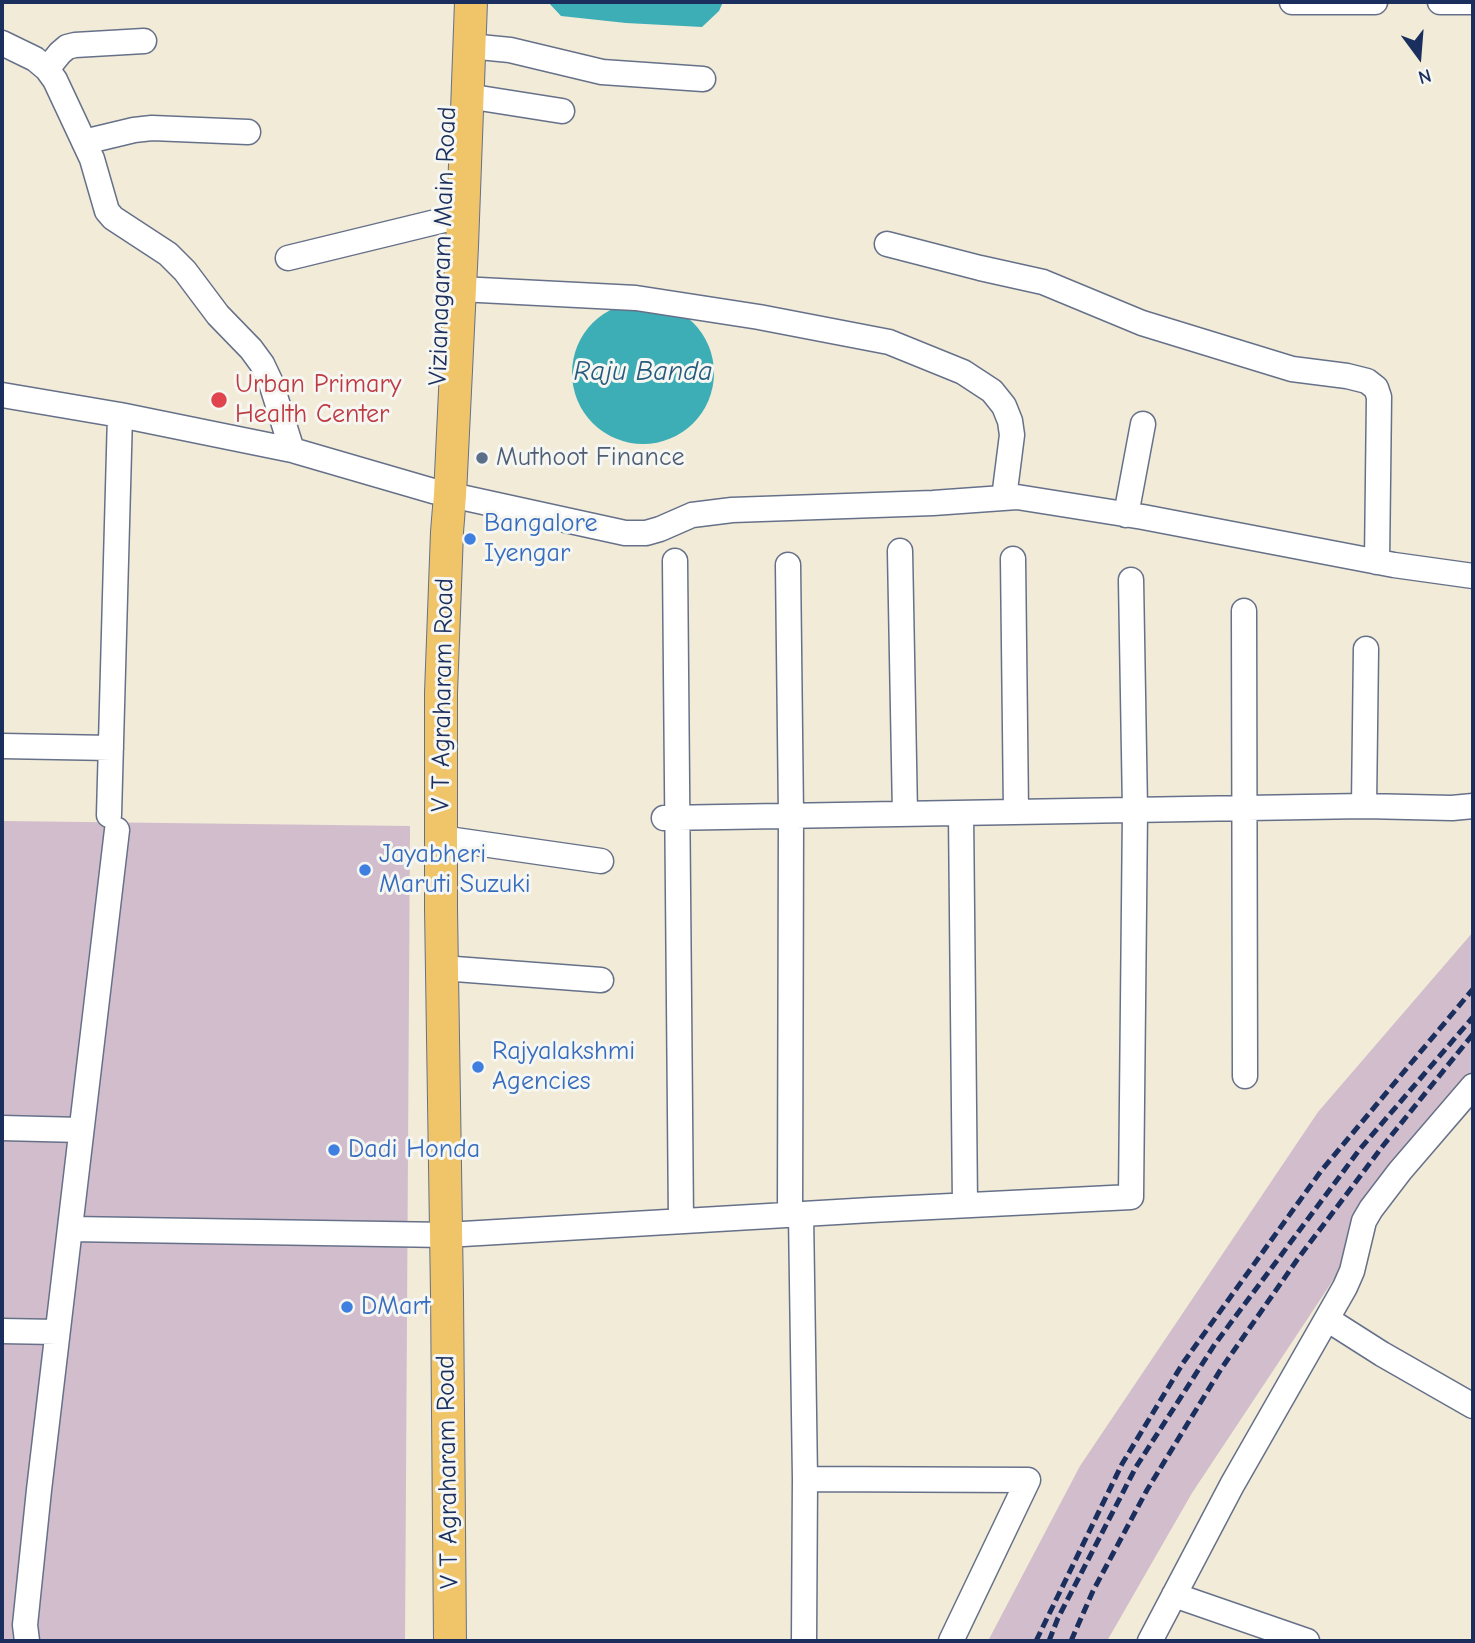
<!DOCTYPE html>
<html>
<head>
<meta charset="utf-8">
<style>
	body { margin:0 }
	#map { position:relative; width:1475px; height:1643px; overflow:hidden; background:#f1ebd8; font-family:"Comic Neue",sans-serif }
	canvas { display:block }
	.frame { position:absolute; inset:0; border:4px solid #1b2f5e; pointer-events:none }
	.north { position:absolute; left:1384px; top:21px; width:70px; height:70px; -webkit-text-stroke:5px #f6f6f2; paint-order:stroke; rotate:164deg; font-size:19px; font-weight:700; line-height:28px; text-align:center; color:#1b2f5e }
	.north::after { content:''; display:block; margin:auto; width:24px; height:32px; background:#1b2f5e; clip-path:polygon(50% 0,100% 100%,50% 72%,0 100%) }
</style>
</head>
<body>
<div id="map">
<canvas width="1475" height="1643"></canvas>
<div class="frame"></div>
<div class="north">N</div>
</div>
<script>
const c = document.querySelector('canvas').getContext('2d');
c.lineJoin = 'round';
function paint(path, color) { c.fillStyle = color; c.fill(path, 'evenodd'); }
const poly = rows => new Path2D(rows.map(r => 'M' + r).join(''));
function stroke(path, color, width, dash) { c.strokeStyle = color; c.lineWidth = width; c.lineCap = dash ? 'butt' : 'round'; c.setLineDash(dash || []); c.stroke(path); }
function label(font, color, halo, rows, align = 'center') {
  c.font = font + ' "Comic Neue",sans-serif'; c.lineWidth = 6; c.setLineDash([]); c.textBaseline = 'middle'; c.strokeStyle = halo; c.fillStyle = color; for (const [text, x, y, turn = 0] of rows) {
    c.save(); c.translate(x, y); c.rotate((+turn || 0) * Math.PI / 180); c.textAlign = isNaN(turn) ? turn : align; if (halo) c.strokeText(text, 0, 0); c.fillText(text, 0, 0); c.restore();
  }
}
paint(poly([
	[2,821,410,826,405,1641,2,1641],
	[1473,932,1473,1105,1371,1223,1192,1493,1107,1641,988,1641,1080,1466,1318,1112]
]), '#d1bdcb');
paint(poly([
	[548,2,723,2,719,11,702,27,626,23,561,16],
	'572 373a71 71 0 1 1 142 0a71 71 0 1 1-142 0Z'
]), '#3daeb6');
const minor = poly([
	[1292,2,1375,2],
	[1440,2,1473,2],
	[2,43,35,59,47,69,55,80,92,159,107,211,113,218,168,254,185,271,218,315,251,349,262,364,271,383,292,450],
	[469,46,510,50,602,72,703,79],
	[47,69,60,53,67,47,75,45,144,41],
	[467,96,562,111],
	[84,142,134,130,152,128,248,132],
	[887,244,980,268,1043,282,1142,323,1292,369,1347,376,1367,381,1376,388,1379,397,1377,562],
	[288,258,444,220],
	[460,289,636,298,759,317,889,342,963,372,992,391,1004,406,1010,421,1012,435,1004,498],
	[2,395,120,415,292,450,433,491,625,533,646,533,660,529,692,515,732,510,933,503,1017,497,1143,517,1394,565,1473,576],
	[1126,515,1143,424],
	[900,551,905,814],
	[1013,559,1016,812],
	[675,561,681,1221],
	[788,565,791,816,790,1215],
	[1244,611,1245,1076],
	[1366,649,1364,806,1452,808,1473,806],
	[2,746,111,748],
	[961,813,965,1205],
	[109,815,120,415],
	[664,818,1364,806],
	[441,838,601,861],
	[442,968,601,980],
	[2,1128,81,1130],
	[801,1214,805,1479,1028,1480,951,1641],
	[70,1229,446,1235,871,1210,1131,1197,1135,810,1131,580],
	[1327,1319,1382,1354,1473,1406],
	[2,1331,57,1332],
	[1174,1595,1307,1641],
	[27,1641,25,1625,39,1490,117,830],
	[804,1641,805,1479],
	[1150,1641,1232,1485,1345,1287,1352,1271,1364,1221,1371,1209,1400,1171,1473,1086]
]);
const major = poly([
	[450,1641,447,1295,441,908,441,693,447,532,450,495,462,246,471,2]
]);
stroke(minor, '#667189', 27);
stroke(major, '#667189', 34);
stroke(minor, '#fff', 24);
stroke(major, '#f0c469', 32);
stroke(poly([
	[1036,1641,1122,1464,1183,1363,1321,1171,1473,989],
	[1049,1641,1058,1618,1136,1467,1215,1344,1360,1149,1473,1017],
	[1071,1641,1093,1591,1147,1490,1221,1369,1297,1260,1382,1147,1473,1034]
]), '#1b2f5e', 5, [10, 5]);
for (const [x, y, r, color] of [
	[219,400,9,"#e0444e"],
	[482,458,7,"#5c6f8a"],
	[470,539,7,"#3f7fe0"],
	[365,870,7,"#3f7fe0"],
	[478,1067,7,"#3f7fe0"],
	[334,1150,7,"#3f7fe0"],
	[347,1307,7,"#3f7fe0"]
]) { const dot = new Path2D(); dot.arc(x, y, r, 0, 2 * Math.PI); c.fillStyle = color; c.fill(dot); stroke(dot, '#f6f6f2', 2.5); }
label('26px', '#1b2f5e', '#f6f6f2', [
	["Vizianagaram Main Road",443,246,-88],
	["V T Agraharam Road",443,695,-89],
	["V T Agraharam Road",448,1472,-91]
]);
label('26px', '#be3a42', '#f6f6f2', [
	["Urban Primary",235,385],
	["Health Center",235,415]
], 'left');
label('26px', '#4e5e75', '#f6f6f2', [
	["Muthoot Finance",496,458]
], 'left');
label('26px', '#366cbe', '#f6f6f2', [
	["Bangalore",484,524],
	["Iyengar",484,554],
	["Jayabheri",379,855],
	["Maruti Suzuki",379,885],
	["Rajyalakshmi",492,1052],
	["Agencies",492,1082],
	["Dadi Honda",348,1150],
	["DMart",361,1307]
], 'left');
label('italic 28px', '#275b7d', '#f6f6f2', [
	["Raju Banda",643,372]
]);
</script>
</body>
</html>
